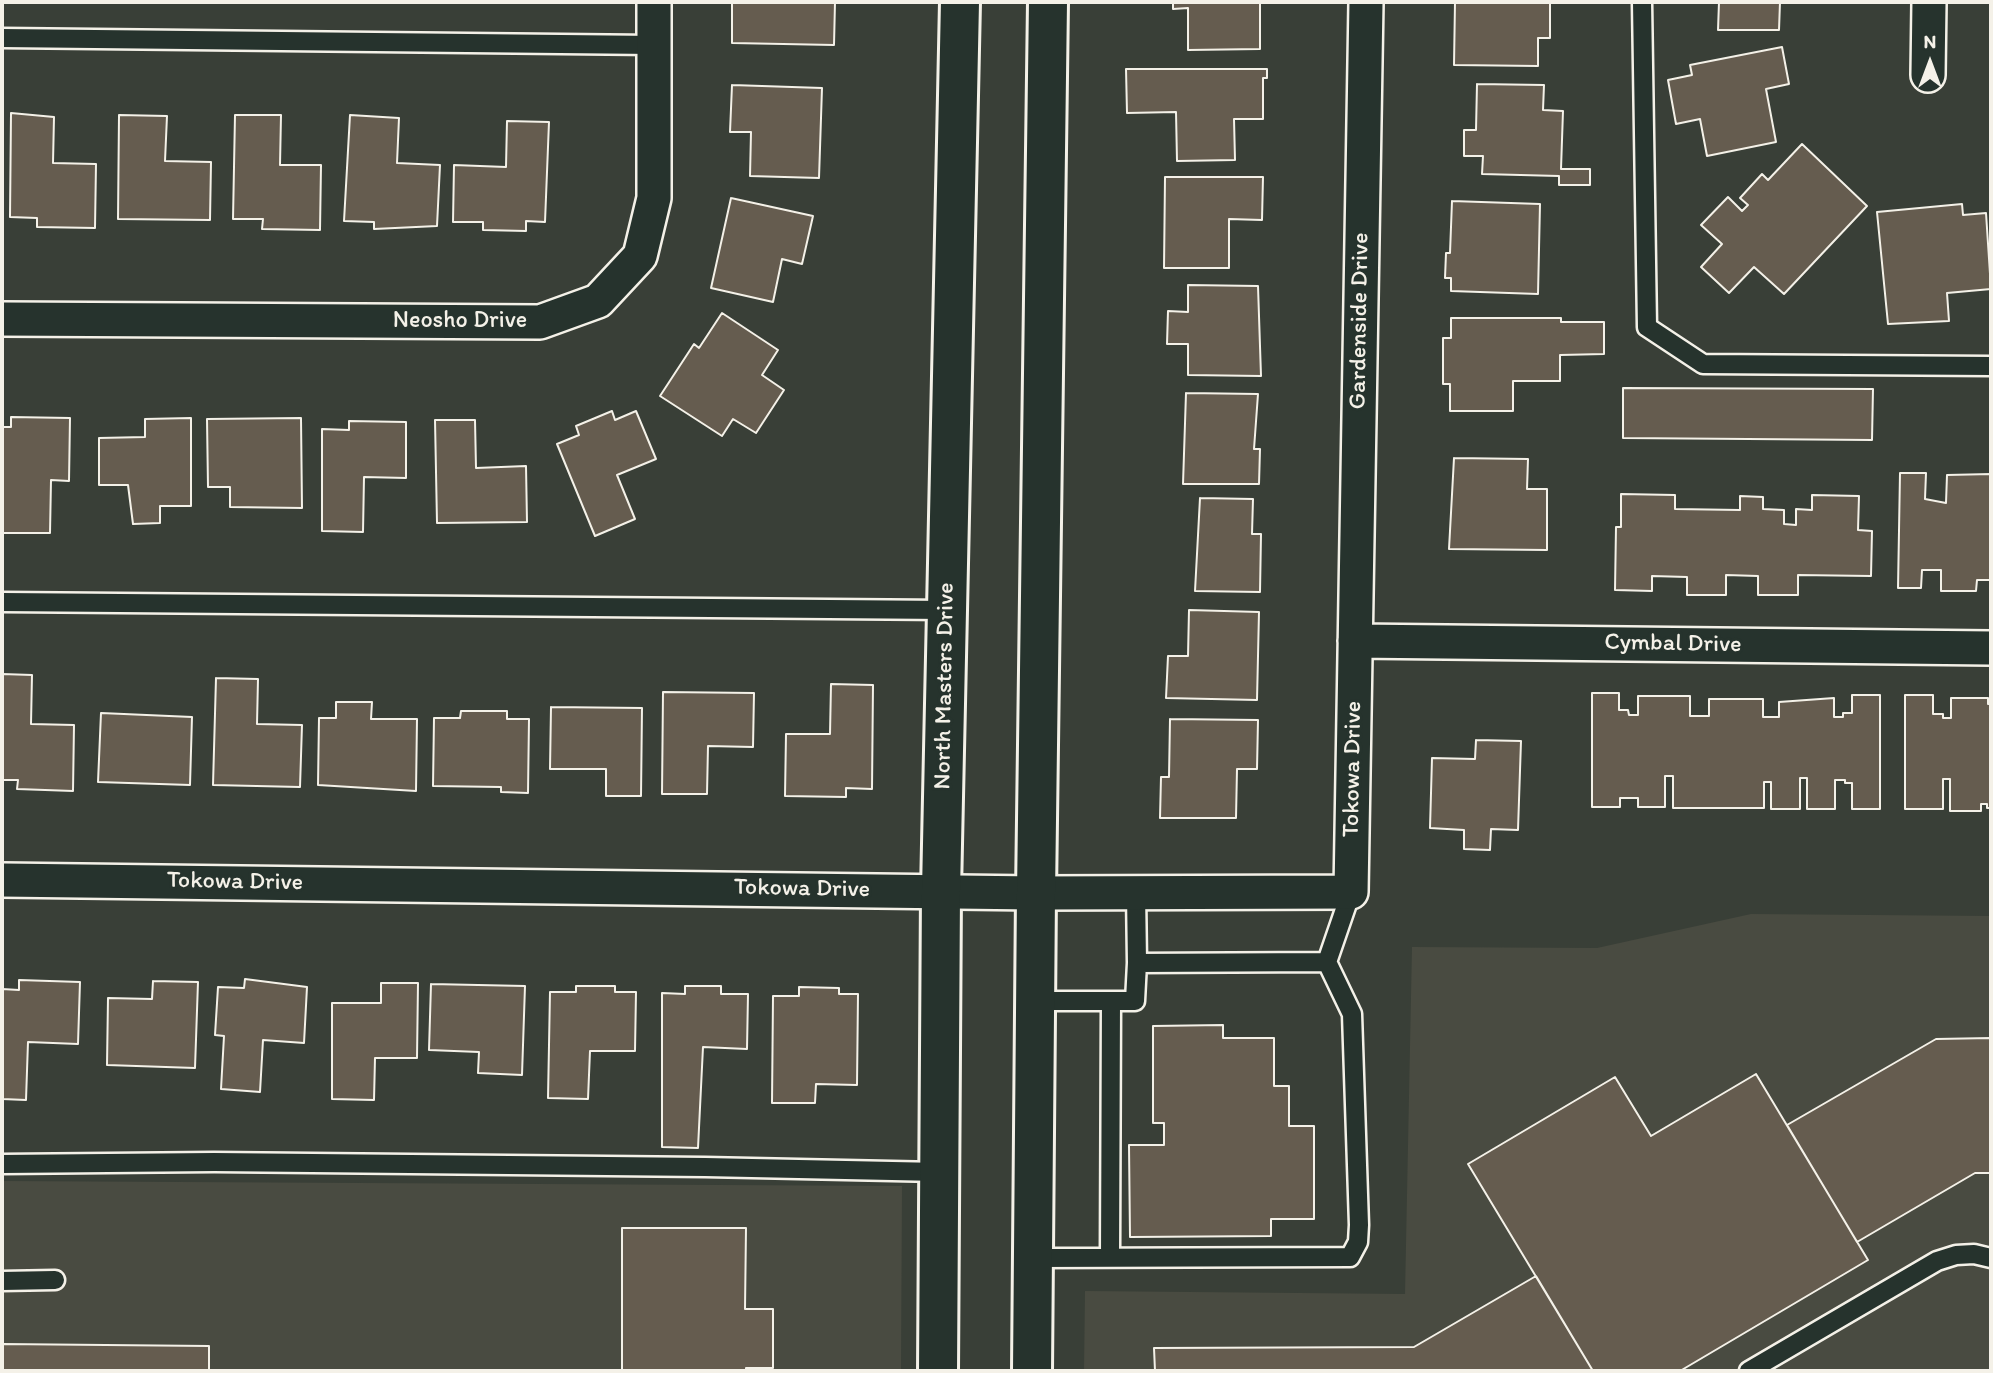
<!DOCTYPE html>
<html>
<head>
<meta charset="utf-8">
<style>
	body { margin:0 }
	#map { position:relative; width:1993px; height:1373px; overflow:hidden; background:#393f37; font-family:Itim,sans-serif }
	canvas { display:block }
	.frame { position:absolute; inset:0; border:4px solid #f4f1e8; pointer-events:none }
	.north { position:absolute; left:1895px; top:28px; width:70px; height:70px; -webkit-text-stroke:5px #26332d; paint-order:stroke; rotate:0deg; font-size:19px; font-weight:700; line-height:28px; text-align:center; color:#f4f1e8 }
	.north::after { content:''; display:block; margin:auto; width:24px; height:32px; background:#f4f1e8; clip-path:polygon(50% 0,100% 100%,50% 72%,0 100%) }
</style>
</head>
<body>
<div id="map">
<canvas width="1993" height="1373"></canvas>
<div class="frame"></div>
<div class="north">N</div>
</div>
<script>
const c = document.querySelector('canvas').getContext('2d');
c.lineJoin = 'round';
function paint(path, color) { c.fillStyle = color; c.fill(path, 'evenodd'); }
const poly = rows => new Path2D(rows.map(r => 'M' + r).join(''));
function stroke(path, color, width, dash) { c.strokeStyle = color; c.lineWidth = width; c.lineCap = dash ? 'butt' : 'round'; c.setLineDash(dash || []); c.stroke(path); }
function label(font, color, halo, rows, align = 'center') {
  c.font = font + ' Itim,sans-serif'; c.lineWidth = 6; c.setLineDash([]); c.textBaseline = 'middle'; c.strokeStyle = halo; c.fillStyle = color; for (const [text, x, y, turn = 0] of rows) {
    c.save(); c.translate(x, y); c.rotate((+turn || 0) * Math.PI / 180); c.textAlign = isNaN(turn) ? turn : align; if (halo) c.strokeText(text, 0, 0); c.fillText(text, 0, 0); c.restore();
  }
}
paint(poly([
	[1751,914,1991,916,1991,1371,1084,1371,1085,1291,1405,1294,1412,947,1597,948],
	[2,1181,902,1186,901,1371,2,1371]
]), '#494b41');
const building = poly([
	[732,2,835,2,834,45,732,43,732,2],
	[1173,2,1266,2,1260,3,1260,49,1188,50,1188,8,1173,9,1173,2],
	[1455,2,1550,2,1550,38,1538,38,1538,66,1454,65,1455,2],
	[1719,2,1780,2,1779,30,1718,30,1719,2],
	[1782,47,1789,84,1766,89,1776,142,1707,156,1700,119,1676,124,1668,80,1692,75,1690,65,1782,47],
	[1126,69,1267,69,1267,78,1263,78,1263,119,1234,119,1235,160,1177,161,1176,112,1127,113,1126,69],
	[1477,84,1544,85,1543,110,1563,111,1561,169,1590,169,1590,185,1559,185,1559,176,1482,174,1483,156,1464,156,1464,130,1476,130,1477,84],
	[732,85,822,88,819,178,750,176,751,132,730,132,732,85],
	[11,113,54,117,53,163,96,164,95,228,37,227,37,218,10,217,11,113],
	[119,115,167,116,165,161,211,162,210,220,118,219,119,115],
	[235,115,281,115,280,165,321,165,320,230,262,229,263,219,233,219,235,115],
	[350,115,399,118,397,163,440,165,437,226,374,229,374,222,344,221,350,115],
	[507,121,549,122,545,222,526,221,526,231,483,230,483,222,453,222,454,165,506,167,507,121],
	[1802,144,1867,206,1784,294,1754,267,1729,293,1701,267,1722,244,1701,225,1728,197,1742,211,1748,205,1740,198,1762,174,1768,180,1802,144],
	[1165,177,1263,177,1262,220,1229,219,1229,268,1164,268,1165,177],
	[731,198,813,216,802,264,782,259,773,302,711,288,731,198],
	[1452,201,1540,204,1538,294,1451,291,1451,278,1445,278,1446,253,1450,253,1452,201],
	[1962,204,1963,215,1986,213,1991,289,1947,293,1949,321,1888,324,1877,212,1962,204],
	[1188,285,1258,286,1261,376,1188,375,1188,344,1167,344,1168,311,1188,312,1188,285],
	[722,313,778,350,762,375,784,390,756,433,733,419,722,436,660,396,694,344,699,348,722,313],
	[1451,318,1561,318,1561,322,1604,322,1604,354,1560,355,1560,381,1513,381,1513,411,1450,411,1450,384,1443,384,1443,338,1451,338,1451,318],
	[1623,388,1873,389,1872,440,1623,438,1623,388],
	[1186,393,1258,394,1254,449,1260,449,1259,484,1183,484,1186,393],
	[612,411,615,420,636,411,656,459,617,475,635,519,595,536,557,444,579,435,576,426,612,411],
	[11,417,70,418,69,481,51,480,50,533,2,533,2,427,11,427,11,417],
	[191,418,191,506,160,506,160,523,133,524,128,485,99,485,99,438,145,437,145,419,191,418],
	[301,418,302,508,230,507,230,487,208,487,207,419,301,418],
	[435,420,475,420,476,468,526,466,527,522,437,523,435,420],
	[349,421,406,422,406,478,364,477,363,532,322,531,322,429,349,430,349,421],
	[1454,458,1528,459,1527,489,1547,489,1547,550,1449,549,1454,458],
	[1900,473,1926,473,1925,499,1946,503,1947,475,1991,474,1991,580,1977,580,1976,591,1941,591,1941,570,1922,570,1921,588,1898,588,1900,473],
	[1621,494,1675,495,1675,509,1740,510,1740,496,1763,497,1763,509,1784,510,1784,524,1796,525,1796,509,1812,510,1812,495,1859,496,1858,530,1872,531,1871,576,1798,575,1798,595,1758,595,1758,576,1726,575,1726,595,1687,595,1687,577,1652,576,1652,591,1615,590,1616,527,1621,527,1621,494],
	[1200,498,1253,499,1252,534,1261,534,1260,592,1195,591,1200,498],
	[1189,610,1259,612,1257,700,1166,698,1168,656,1188,656,1189,610],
	[2,674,32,675,31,724,74,725,73,791,17,789,18,780,2,780,2,674],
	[216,678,258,679,257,724,302,725,300,787,213,785,216,678],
	[831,684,873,685,872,789,846,788,846,797,785,796,786,734,830,734,831,684],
	[663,692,754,693,753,747,708,746,707,794,662,794,663,692],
	[1592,693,1619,693,1619,710,1628,710,1629,715,1638,715,1638,696,1690,696,1690,716,1709,716,1709,699,1763,699,1763,717,1779,717,1779,702,1834,698,1834,717,1843,717,1843,713,1852,713,1852,695,1880,695,1880,809,1852,809,1852,783,1845,783,1845,780,1835,780,1835,809,1807,809,1807,778,1800,778,1800,809,1771,809,1771,782,1764,782,1764,808,1673,808,1673,776,1665,776,1665,807,1638,807,1638,798,1620,798,1620,807,1592,807,1592,693],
	[1905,695,1933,695,1933,714,1943,714,1943,718,1951,718,1951,698,1988,698,1988,704,1991,704,1991,808,1987,808,1987,804,1981,804,1981,811,1950,811,1950,779,1943,779,1943,809,1905,809,1905,695],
	[336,702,372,702,371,719,417,719,416,791,318,785,319,718,336,718,336,702],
	[551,707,642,708,641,796,606,796,606,769,550,769,551,707],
	[461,711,507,711,507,719,529,719,528,793,501,792,501,787,433,786,434,718,460,718,461,711],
	[101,713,192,717,190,785,98,782,101,713],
	[1170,719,1258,720,1257,769,1237,769,1236,818,1160,818,1161,777,1169,777,1170,719],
	[1476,740,1521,741,1518,830,1491,829,1490,850,1464,849,1464,830,1430,828,1432,758,1475,759,1476,740],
	[245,979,307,987,304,1043,263,1040,260,1092,221,1089,224,1036,215,1035,218,987,244,988,245,979],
	[19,980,80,982,78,1044,28,1042,26,1100,2,1099,2,989,19,990,19,980],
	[153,981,198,982,195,1068,107,1065,108,998,152,999,153,981],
	[381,983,418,983,417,1058,375,1058,374,1100,332,1099,332,1003,381,1003,381,983],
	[431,984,525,986,522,1075,478,1073,479,1052,429,1050,431,984],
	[576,986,615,986,615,992,636,992,635,1051,590,1051,588,1099,548,1098,550,992,576,992,576,986],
	[685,986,721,986,721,994,748,994,747,1049,703,1047,698,1148,662,1147,662,993,685,994,685,986],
	[799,987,839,988,839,994,858,994,857,1085,816,1084,815,1103,772,1103,773,996,799,996,799,987],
	[1223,1025,1223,1038,1274,1038,1274,1086,1289,1086,1289,1126,1314,1126,1314,1219,1271,1219,1271,1236,1130,1237,1129,1145,1164,1145,1164,1123,1153,1123,1153,1026,1223,1025],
	[1991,1038,1991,1173,1975,1173,1857,1242,1787,1125,1936,1039,1991,1038],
	[1756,1074,1868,1260,1680,1371,1593,1371,1468,1164,1615,1077,1651,1136,1756,1074],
	[622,1228,746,1228,745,1309,773,1309,773,1368,746,1368,746,1371,622,1371,622,1228],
	[1536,1276,1593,1371,1155,1371,1154,1348,1414,1347,1536,1276],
	[2,1344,209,1346,209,1371,2,1371,2,1344]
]);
paint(building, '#655c4f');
stroke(building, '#f4f1e8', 2);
const lane = poly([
	[1642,2,1647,327,1703,364,1991,366],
	[2,38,654,45],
	[2,602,947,610],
	[1136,892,1137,963],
	[1035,1001,1135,1001,1137,963,1327,962],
	[2,1164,214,1162,705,1167,939,1172],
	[1110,1257,1111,1001],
	[1033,1258,1350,1257,1358,1242,1359,1225,1352,1014,1327,962,1351,892],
	[2,1281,55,1280],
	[1749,1371,1937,1261,1956,1255,1974,1254,1991,1258]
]);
const street = poly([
	[1928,75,1929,2],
	[2,319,540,322,598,301,640,256,654,198,654,2],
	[1355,641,1991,648],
	[2,880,1036,893,1351,892,1366,2]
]);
const secondary = poly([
	[938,1371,941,891,960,2],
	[1032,1371,1036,893,1048,2]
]);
stroke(lane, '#f4f1e8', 23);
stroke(street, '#f4f1e8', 38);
stroke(secondary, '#f4f1e8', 44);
stroke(lane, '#26332d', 18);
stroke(street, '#26332d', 33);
stroke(secondary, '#26332d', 38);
label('24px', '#f4f1e8', '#26332d', [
	["Neosho Drive",460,321],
	["Gardenside Drive",1360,321,-89],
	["Cymbal Drive",1673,644,1],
	["North Masters Drive",945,686,-89],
	["Tokowa Drive",1353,769,-89],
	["Tokowa Drive",235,882,1],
	["Tokowa Drive",802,889,1]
]);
</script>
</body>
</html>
